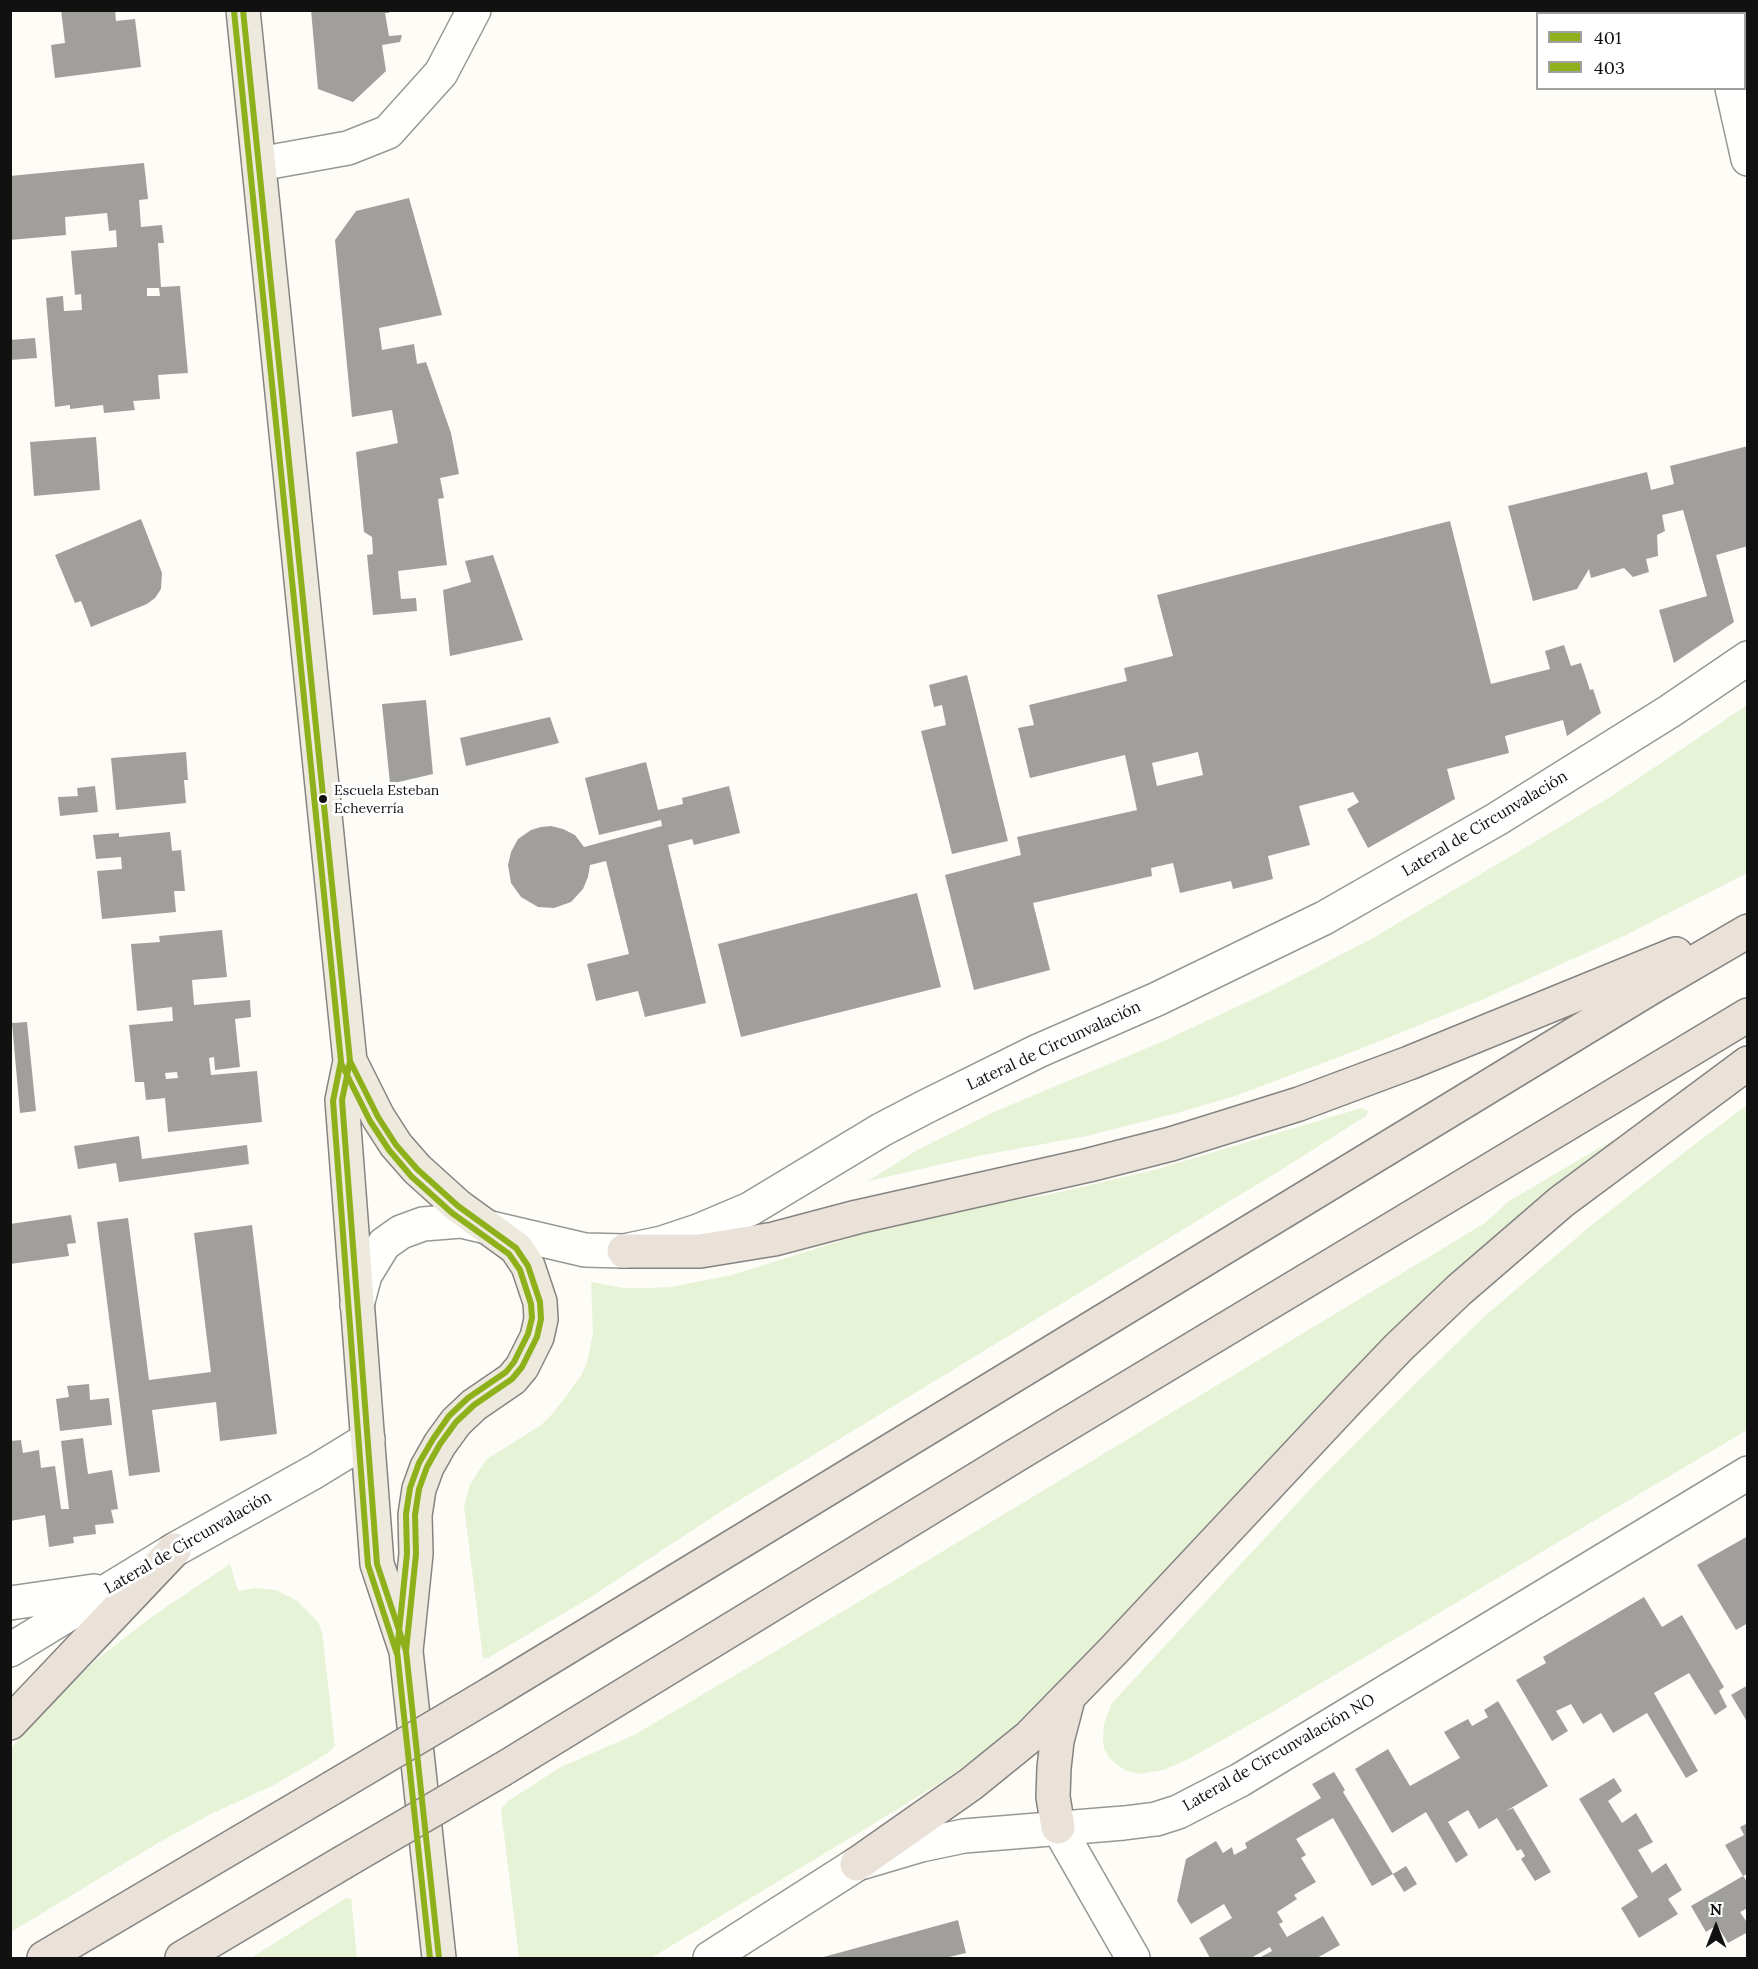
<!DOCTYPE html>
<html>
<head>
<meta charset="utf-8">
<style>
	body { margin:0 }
	#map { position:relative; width:1758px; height:1969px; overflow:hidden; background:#fdfcf7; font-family:Lora,serif }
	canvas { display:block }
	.frame { position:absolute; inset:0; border:12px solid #111; pointer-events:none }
	.legend { position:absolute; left:1536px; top:12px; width:210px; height:78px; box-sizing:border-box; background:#fff; border:2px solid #a0a0a0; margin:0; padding:8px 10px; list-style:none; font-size:18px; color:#111 }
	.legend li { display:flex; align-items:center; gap:12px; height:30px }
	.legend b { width:30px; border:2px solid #a0a0a0 }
	.north { position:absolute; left:1686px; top:1897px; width:60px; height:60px; -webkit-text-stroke:4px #fff; paint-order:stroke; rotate:0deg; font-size:16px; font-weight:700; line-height:24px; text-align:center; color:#111 }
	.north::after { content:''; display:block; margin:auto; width:21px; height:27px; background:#111; clip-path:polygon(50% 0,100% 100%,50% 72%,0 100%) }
</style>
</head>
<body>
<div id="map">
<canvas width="1758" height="1969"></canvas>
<div class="frame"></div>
<ul class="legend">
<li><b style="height:8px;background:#8eb11b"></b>401</li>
<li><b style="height:8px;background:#8eb11b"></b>403</li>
</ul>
<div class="north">N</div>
</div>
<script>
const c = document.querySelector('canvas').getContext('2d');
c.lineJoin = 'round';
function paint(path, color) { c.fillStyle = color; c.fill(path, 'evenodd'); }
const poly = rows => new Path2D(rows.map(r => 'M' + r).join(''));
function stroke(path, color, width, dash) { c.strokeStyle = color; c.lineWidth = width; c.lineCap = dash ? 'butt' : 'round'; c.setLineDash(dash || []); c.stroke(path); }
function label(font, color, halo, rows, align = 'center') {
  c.font = font + ' Lora,serif'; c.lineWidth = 6; c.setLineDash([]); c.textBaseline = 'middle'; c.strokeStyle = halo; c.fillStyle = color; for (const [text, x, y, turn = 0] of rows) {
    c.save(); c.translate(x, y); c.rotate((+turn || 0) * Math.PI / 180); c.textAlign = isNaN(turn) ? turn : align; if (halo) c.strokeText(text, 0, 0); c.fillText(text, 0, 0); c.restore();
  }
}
paint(poly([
	[1747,705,1747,873,1626,935,1486,998,1360,1049,1235,1096,1177,1113,1087,1136,978,1156,868,1181,919,1149,996,1111,1157,1044,1273,990,1373,938,1612,796],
	[1747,1105,1747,1430,1274,1711,1187,1760,1163,1770,1137,1774,1125,1770,1116,1764,1109,1757,1104,1748,1103,1738,1104,1724,1112,1703,1315,1484,1416,1383,1486,1315,1588,1228,1690,1148],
	[1361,1108,1368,1111,1366,1116,1284,1168,728,1507,586,1600,488,1658,483,1658,464,1506,470,1484,487,1459,541,1425,554,1412,581,1376,587,1362,593,1333,591,1282,624,1288,648,1288,671,1287,732,1275,885,1227,963,1209,1047,1195,1154,1170],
	[1613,1140,1617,1140,1118,1624,1030,1713,983,1752,946,1779,898,1809,651,1958,519,1958,501,1809,508,1801,561,1767,636,1734,892,1582,1485,1223,1509,1201],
	[230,1564,238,1591,257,1588,275,1590,296,1600,318,1622,322,1632,335,1746,328,1753,274,1785,211,1814,158,1843,11,1932,11,1748,59,1696,95,1661,150,1618],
	[346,1898,351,1899,357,1958,251,1958]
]), '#e7f3d7');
paint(poly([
	[61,10,115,10,116,21,135,19,141,67,55,78,51,45,65,43],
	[311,10,389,10,389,13,385,13,389,36,402,35,400,42,382,45,386,71,353,102,318,89],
	[144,163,148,199,139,200,141,227,162,225,164,243,158,243,161,287,180,286,188,373,158,375,160,399,133,401,135,410,104,413,103,405,70,409,70,405,55,407,46,298,63,296,64,311,82,310,81,294,75,295,71,251,117,247,116,230,109,231,107,213,65,217,66,235,10,240,10,176],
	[147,288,159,288,160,296,147,296],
	[409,198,442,315,379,328,382,350,414,344,417,364,426,362,451,433,459,474,440,478,444,498,438,499,447,565,398,571,401,599,416,598,417,611,373,615,367,555,373,554,372,537,364,532,356,452,398,443,392,410,352,417,335,240,356,211],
	[35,338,37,358,10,360,10,340],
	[96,437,100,490,34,496,30,442],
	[1748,446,1748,546,1716,555,1734,622,1674,663,1659,610,1707,596,1683,510,1662,515,1665,531,1657,535,1658,556,1646,559,1649,572,1633,577,1624,568,1591,578,1589,569,1577,589,1533,601,1508,506,1647,472,1651,490,1674,484,1670,466],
	[141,519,162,573,161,589,155,598,147,604,91,627,81,601,75,603,55,555],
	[1450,521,1491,684,1550,669,1545,651,1564,645,1571,666,1581,663,1590,690,1593,689,1601,713,1567,736,1563,720,1505,736,1509,753,1447,769,1455,799,1368,848,1347,809,1359,802,1353,792,1299,806,1310,845,1268,856,1273,879,1233,889,1231,881,1180,893,1173,863,1151,868,1152,876,1033,903,1050,970,974,990,945,875,1021,855,1017,837,1137,810,1125,755,1030,778,1018,728,1034,725,1029,705,1127,681,1124,668,1173,656,1157,595],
	[1198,752,1203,775,1157,786,1152,763],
	[493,555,523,640,450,656,443,590,471,582,465,561],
	[967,675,1008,841,952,854,921,731,946,725,942,705,934,707,929,685],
	[426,700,433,774,390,784,382,704],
	[550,717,559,743,466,766,460,738],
	[186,752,188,780,184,780,186,803,116,810,111,758],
	[646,762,658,810,683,804,682,798,729,786,740,833,694,845,692,839,668,845,706,1003,645,1017,638,991,596,1001,587,964,629,954,606,861,590,865,588,877,583,889,571,902,554,908,538,907,521,897,511,883,508,865,511,852,518,839,531,830,541,827,551,826,563,829,575,835,584,847,662,826,661,820,599,835,585,778],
	[95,786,98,812,60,816,58,797,78,796,77,788],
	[170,832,172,851,181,850,185,891,174,891,176,912,102,919,97,871,122,869,121,857,96,859,93,835,119,833,119,837],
	[917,893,941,987,741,1037,718,944],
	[222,930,227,977,192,980,194,1005,250,1000,251,1017,235,1019,240,1067,215,1070,214,1057,209,1058,211,1075,257,1071,262,1122,168,1132,165,1098,146,1100,144,1082,135,1082,129,1025,173,1021,172,1007,137,1011,131,944,160,942,159,936],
	[177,1072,178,1078,166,1079,165,1073],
	[27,1022,36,1111,20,1113,12,1023],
	[139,1136,142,1159,247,1145,249,1164,119,1182,116,1163,78,1169,74,1146],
	[71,1215,76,1243,67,1244,69,1256,10,1264,10,1224],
	[128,1218,149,1380,211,1372,194,1233,252,1225,277,1434,220,1441,216,1402,152,1410,160,1472,129,1476,97,1222],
	[89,1384,90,1400,109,1398,112,1425,60,1431,56,1399,69,1397,67,1386],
	[83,1438,88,1474,112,1470,118,1509,111,1510,114,1523,95,1525,96,1534,73,1537,74,1543,49,1547,45,1515,10,1521,10,1441,21,1440,23,1453,39,1450,41,1468,55,1466,61,1509,69,1509,61,1441],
	[1748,1536,1748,1623,1736,1630,1697,1565],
	[1644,1597,1662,1627,1682,1615,1724,1687,1719,1691,1727,1707,1715,1715,1689,1673,1654,1693,1698,1771,1686,1778,1647,1713,1613,1733,1601,1713,1583,1724,1571,1704,1556,1711,1568,1731,1552,1741,1516,1680,1546,1663,1543,1657],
	[1748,1685,1748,1723,1731,1695],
	[1498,1701,1548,1786,1506,1811,1513,1808,1551,1872,1535,1881,1521,1859,1525,1856,1521,1849,1517,1851,1497,1818,1479,1829,1468,1810,1448,1822,1468,1855,1456,1863,1426,1812,1392,1833,1355,1769,1388,1749,1410,1786,1460,1758,1444,1732,1468,1719,1472,1726,1488,1717,1484,1710],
	[1334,1772,1345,1790,1343,1792,1393,1874,1372,1886,1333,1818,1296,1839,1306,1855,1301,1858,1316,1882,1294,1895,1297,1899,1277,1912,1283,1922,1279,1924,1287,1937,1323,1916,1340,1945,1317,1958,1259,1958,1272,1951,1270,1947,1251,1958,1210,1958,1199,1938,1232,1918,1224,1904,1191,1924,1177,1901,1186,1859,1216,1841,1223,1853,1232,1847,1234,1855,1247,1848,1245,1843,1321,1798,1312,1784],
	[1614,1778,1622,1791,1608,1801,1622,1823,1636,1813,1653,1842,1638,1850,1652,1873,1666,1863,1682,1890,1668,1899,1678,1914,1639,1938,1621,1908,1638,1897,1579,1799],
	[1748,1823,1748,1873,1743,1876,1725,1845,1744,1835,1740,1827],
	[1406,1866,1417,1884,1404,1892,1393,1874],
	[1743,1876,1748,1883,1748,1908,1740,1912,1748,1924,1748,1932,1728,1943,1717,1925,1706,1932,1691,1906],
	[958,1920,966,1953,945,1958,820,1958]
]), '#a19f9c');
const minor = poly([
	[1715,10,1716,14],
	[1732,88,1748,159],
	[259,164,348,148,388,132,441,73,474,10],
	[357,1305,365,1275,384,1244,401,1232,423,1224,461,1221,585,1250,624,1251,662,1243,698,1231,750,1209,881,1130,927,1106,1038,1051,1157,999,1324,918,1497,819,1670,711,1748,658],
	[10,1603,94,1591],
	[10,1650,174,1550,314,1472,368,1439],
	[1058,1827,1133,1958],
	[710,1958,857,1864,921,1845,964,1836,1124,1823,1156,1819,1178,1812,1240,1780,1748,1473]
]);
const major = poly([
	[243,10,350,1061,342,1100,377,1564,406,1651],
	[350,1061,378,1117,396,1145,417,1169,458,1206,516,1248,528,1266,540,1302,541,1319,537,1337,522,1367,512,1379,474,1405,456,1422,440,1444,427,1467,419,1489,415,1515,416,1554,406,1651,439,1958]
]);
const highway = poly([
	[624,1251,700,1251,774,1239,857,1217,1089,1165,1171,1144,1299,1104,1409,1063,1676,954],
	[492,1693,1652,987,1748,931],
	[10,1723,174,1550],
	[503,1769,1018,1454,1748,1015],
	[1058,1827,1053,1797,1054,1768,1057,1741,1068,1699],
	[857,1864,971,1784,1029,1737,1113,1651,1352,1396,1399,1347,1459,1290,1561,1202,1748,1063],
	[44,1958,332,1788],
	[182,1958,342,1863]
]);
stroke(minor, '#979795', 36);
stroke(major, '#858482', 36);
stroke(highway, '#858482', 36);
stroke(minor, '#fffffe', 33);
stroke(major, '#ede9dc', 33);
stroke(highway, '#eae1d8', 33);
const highwayBridge = poly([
	[332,1788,492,1693],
	[342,1863,503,1769]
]);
stroke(highwayBridge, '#858482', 36, []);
stroke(highwayBridge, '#eae1d8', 33);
stroke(poly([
	[243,10,350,1061,342,1100,377,1564,406,1651],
	[350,1061,378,1117,396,1145,417,1169,458,1206,516,1248,528,1266,540,1302,541,1319,537,1337,522,1367,512,1379,474,1405,456,1422,440,1444,427,1467,419,1489,415,1515,416,1554,406,1651,439,1958]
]), '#8eb11b', 6);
stroke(poly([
	[234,11,341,1061,333,1101,368,1565,397,1654],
	[342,1065,370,1121,389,1150,411,1176,452,1213,509,1254,520,1270,531,1304,532,1318,528,1334,514,1362,506,1372,468,1398,449,1416,433,1439,419,1463,410,1488,406,1514,407,1554,397,1651,430,1958]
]), '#8eb11b', 6);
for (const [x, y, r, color] of [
	[323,799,5,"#111"]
]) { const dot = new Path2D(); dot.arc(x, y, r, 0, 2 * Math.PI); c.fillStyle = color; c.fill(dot); stroke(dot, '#fff', 2); }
label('14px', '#111', '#fff', [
	["Escuela Esteban",334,791],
	["Echeverría",334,809]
], 'left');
label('16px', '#111', '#fff', [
	["Lateral de Circunvalación",1485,824,-31],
	["Lateral de Circunvalación",1054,1046,-25],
	["Lateral de Circunvalación",188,1543,-30],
	["Lateral de Circunvalación NO",1279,1753,-30]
]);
</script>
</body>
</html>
